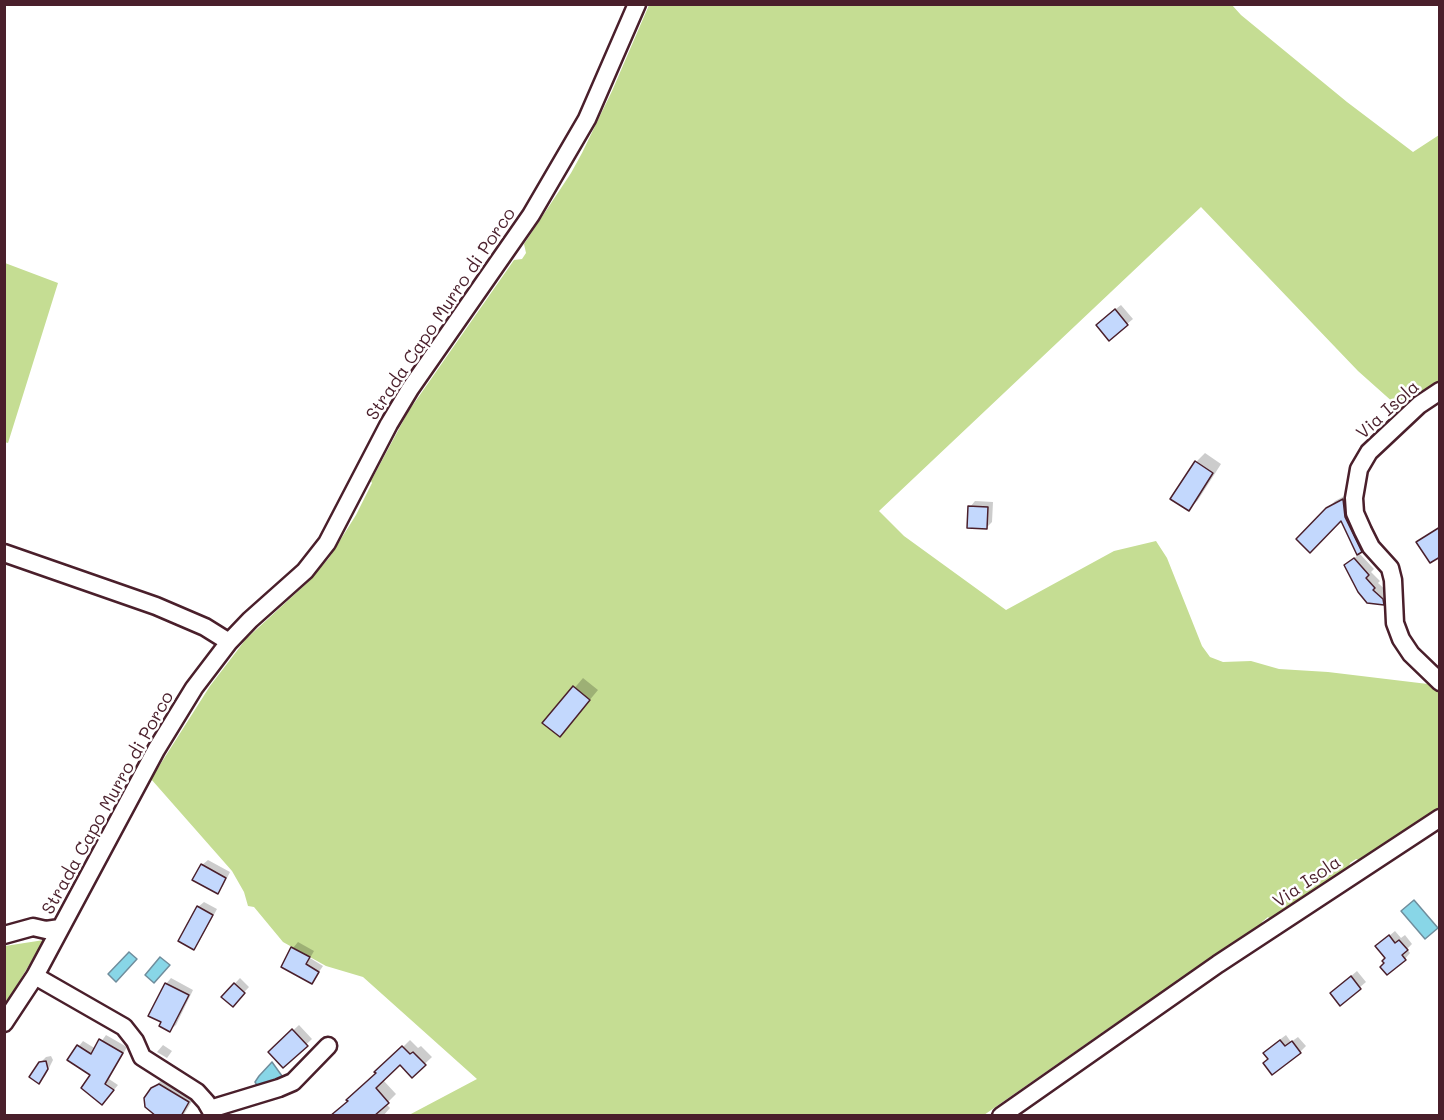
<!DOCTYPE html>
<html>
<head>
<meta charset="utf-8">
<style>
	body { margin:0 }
	#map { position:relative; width:1444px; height:1120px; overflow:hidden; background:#fff; font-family:Mali,sans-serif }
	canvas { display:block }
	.frame { position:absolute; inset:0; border:6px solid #4a1f2b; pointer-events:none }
</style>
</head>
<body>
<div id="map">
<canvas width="1444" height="1120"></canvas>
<div class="frame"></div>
</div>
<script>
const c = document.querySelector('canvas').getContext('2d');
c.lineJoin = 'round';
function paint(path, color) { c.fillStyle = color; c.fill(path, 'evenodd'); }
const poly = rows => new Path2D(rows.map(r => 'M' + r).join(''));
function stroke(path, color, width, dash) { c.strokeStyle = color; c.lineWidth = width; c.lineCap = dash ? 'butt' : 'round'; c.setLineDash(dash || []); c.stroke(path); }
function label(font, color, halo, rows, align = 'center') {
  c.font = font + ' Mali,sans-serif'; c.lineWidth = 5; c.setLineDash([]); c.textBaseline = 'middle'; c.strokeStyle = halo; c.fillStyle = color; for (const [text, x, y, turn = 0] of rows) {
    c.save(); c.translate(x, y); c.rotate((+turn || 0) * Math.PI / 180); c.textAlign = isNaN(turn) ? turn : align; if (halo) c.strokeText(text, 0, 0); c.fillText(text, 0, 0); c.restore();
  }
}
paint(poly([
	[649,5,1232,5,1241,15,1347,102,1413,152,1439,135,1439,385,1404,412,1358,371,1201,207,879,511,904,536,1006,610,1114,551,1156,541,1167,558,1202,646,1210,657,1223,662,1251,661,1279,669,1328,672,1436,685,1439,693,1439,814,1365,862,1356,859,1350,863,1347,875,1271,920,1268,917,1262,922,1261,929,1188,977,1178,979,1170,992,1116,1023,984,1115,409,1115,477,1079,363,977,326,966,283,942,254,907,248,906,244,892,232,871,151,779,210,686,246,639,307,583,329,558,356,515,372,483,371,481,408,412,514,260,522,259,526,253,524,244,571,173,582,153,612,91],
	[5,263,58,283,8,443,4,442],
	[44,940,5,1005,5,946]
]), '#c5dd93');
const water = poly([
	[1414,900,1438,928,1425,939,1401,911,1414,900],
	[129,952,137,959,116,982,108,974,129,952],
	[160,957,170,965,154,983,145,975,160,957],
	[272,1062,282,1076,279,1079,258,1087,255,1082,259,1076,272,1062]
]);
paint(water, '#88d6e7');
stroke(water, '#6f8d9c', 1.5);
paint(poly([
	[1121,305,1133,319,1127,324,1103,319],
	[1205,453,1221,464,1198,500,1189,509,1196,462],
	[1350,493,1369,544,1359,553,1374,569,1371,572,1380,581,1378,583,1389,593,1389,597,1383,603,1345,566,1358,555,1341,519,1298,539,1335,501],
	[975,501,993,502,992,522,986,528,970,507],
	[583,678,598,690,568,726,545,723],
	[208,860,230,872,223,886,217,892,202,865],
	[204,902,217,909,199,942,194,948,198,907],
	[1395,931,1401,938,1405,935,1412,944,1407,949,1410,953,1405,959,1385,963,1387,958,1383,941],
	[298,942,314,951,310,958,323,966,312,982,293,948],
	[1357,971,1366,982,1340,1004,1337,988],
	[171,978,193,990,176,1025,170,1030,166,984],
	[240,978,249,987,232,1005,223,996],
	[299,1025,312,1039,283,1066,270,1052],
	[106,1035,127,1047,109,1079,118,1085,107,1098,92,1074,69,1059,83,1041,96,1049],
	[1286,1035,1291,1042,1298,1037,1306,1046,1300,1052,1269,1059,1270,1047],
	[410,1040,418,1048,421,1046,432,1057,412,1076,400,1063,383,1080,396,1094,386,1104,390,1108,383,1116,331,1116,349,1101],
	[163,1045,172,1051,167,1058,157,1052],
	[51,1056,53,1060,45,1076,39,1082,40,1063,46,1057],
	[165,1077,197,1093,183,1116,159,1116,155,1086]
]), '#0003');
const building = poly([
	[1115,309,1128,325,1109,341,1096,325,1115,309],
	[1195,461,1213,473,1189,511,1170,499,1195,461],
	[1343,499,1345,517,1362,552,1357,555,1341,521,1310,553,1296,539,1326,508,1343,499],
	[968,506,988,507,987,529,967,528,968,506],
	[1440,527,1440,557,1430,563,1416,542,1440,527],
	[1354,558,1369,575,1366,578,1375,588,1373,590,1383,599,1384,605,1367,603,1358,592,1344,565,1354,558],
	[573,686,590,700,560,737,542,723,573,686],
	[201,864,226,878,218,894,192,880,201,864],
	[197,906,213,915,194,950,178,941,197,906],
	[1389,935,1395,943,1399,940,1408,950,1402,955,1406,960,1387,975,1380,967,1384,963,1382,961,1385,958,1375,946,1389,935],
	[291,947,310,957,306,964,319,972,312,984,281,967,291,947],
	[1351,976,1361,989,1340,1006,1330,993,1351,976],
	[165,983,189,995,170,1032,159,1026,161,1022,148,1016,165,983],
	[234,983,245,993,233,1007,221,997,234,983],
	[292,1029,308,1046,283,1068,268,1052,292,1029],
	[99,1039,123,1053,105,1084,114,1090,102,1105,81,1088,90,1075,67,1060,77,1045,91,1054,99,1039],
	[1280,1040,1285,1046,1292,1041,1301,1053,1272,1075,1263,1063,1268,1059,1263,1053,1280,1040],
	[402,1046,410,1054,413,1052,426,1065,412,1078,400,1065,376,1088,389,1103,374,1116,330,1116,348,1101,346,1100,376,1073,374,1072,402,1046],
	[46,1061,48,1069,39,1084,29,1077,39,1062,46,1061],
	[159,1084,189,1102,181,1116,156,1116,145,1107,144,1098,151,1088,159,1084]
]);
paint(building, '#c3d8fd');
stroke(building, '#4a1f2b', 1.5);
const minor = poly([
	[1440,391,1419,405,1369,452,1359,469,1354,498,1355,513,1363,531,1371,547,1390,568,1393,580,1395,623,1401,639,1411,654,1440,682],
	[4,553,156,606,205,627,229,642],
	[4,935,33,927,46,930,60,928],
	[35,976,124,1027,135,1041,142,1057,197,1092,206,1102,214,1116],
	[4,1023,35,976,156,750,194,688,229,642,250,620,305,571,327,543,389,424,410,389,531,215,587,119,637,4],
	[210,1109,279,1088,293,1082,328,1046],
	[1001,1116,1218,964,1440,818]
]);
stroke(minor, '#4a1f2b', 21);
stroke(minor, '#fff', 16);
label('18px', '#4a1f2b', '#fff', [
	["Strada Capo Murro di Porco",441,314,-56],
	["Via Isola",1388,410,-42],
	["Strada Capo Murro di Porco",108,803,-61],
	["Via Isola",1307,882,-34]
]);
</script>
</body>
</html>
